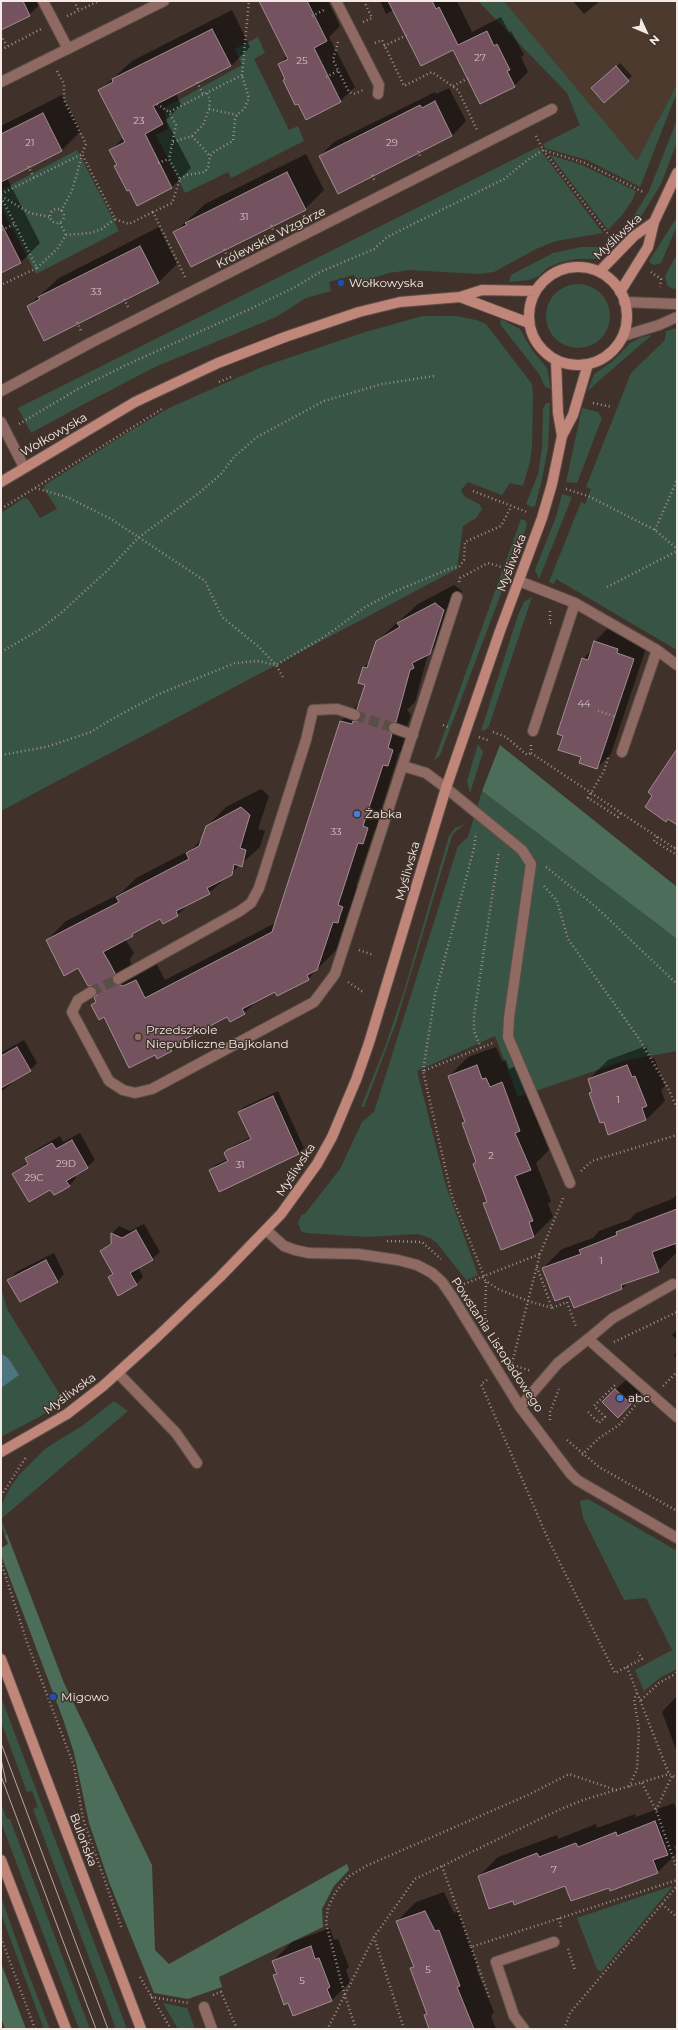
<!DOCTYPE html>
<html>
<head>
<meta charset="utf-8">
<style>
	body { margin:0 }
	#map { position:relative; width:678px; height:2030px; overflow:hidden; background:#40322a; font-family:Montserrat,sans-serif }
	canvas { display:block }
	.frame { position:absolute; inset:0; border:2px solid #f4eae6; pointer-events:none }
	.north { position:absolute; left:626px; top:12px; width:40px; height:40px; -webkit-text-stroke:3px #40322a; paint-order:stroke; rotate:134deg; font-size:11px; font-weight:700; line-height:16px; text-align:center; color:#f4eae6 }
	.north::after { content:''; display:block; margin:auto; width:14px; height:18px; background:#f4eae6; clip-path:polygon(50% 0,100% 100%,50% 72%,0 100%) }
</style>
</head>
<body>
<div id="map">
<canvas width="678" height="2030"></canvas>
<div class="frame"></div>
<div class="north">N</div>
</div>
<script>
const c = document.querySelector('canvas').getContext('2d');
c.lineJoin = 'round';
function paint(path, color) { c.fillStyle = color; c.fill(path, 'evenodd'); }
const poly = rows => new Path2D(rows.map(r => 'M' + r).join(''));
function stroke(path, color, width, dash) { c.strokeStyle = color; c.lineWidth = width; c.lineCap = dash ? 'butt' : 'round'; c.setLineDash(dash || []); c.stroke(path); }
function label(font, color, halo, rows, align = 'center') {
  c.font = font + ' Montserrat,sans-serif'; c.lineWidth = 3; c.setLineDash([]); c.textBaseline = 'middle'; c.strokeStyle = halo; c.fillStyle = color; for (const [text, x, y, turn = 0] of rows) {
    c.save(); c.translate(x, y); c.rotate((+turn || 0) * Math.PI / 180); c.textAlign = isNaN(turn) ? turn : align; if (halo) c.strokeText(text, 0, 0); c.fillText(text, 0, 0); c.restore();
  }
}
paint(poly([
	[504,1,677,1,677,84,637,161]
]), '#4d3a2f');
paint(poly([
	[478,1,504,1,637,161,677,84,677,92,640,187,587,160,545,148,543,144,580,125,567,93],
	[258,37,265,53,254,59,289,130,298,126,304,141,231,178,228,172,185,193,156,135,168,129,164,108,242,65,235,49],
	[677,120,677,142,661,184,637,223,622,239,619,236,620,232,632,219,649,191],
	[538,147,603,233,556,241,536,249,494,272,478,274,410,270,389,273,357,283,354,275,329,282,331,291,306,298,276,317,155,367,86,403,31,433,18,408],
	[77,150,119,231,36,274,1,207,1,190],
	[550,155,582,165,636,191,633,199,623,214,608,230],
	[677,217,677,226,661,263,655,265,651,264,649,261],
	[581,247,607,247,611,249,595,259,575,259,558,263,547,268,539,276,529,280,509,282,511,275,553,253],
	[677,254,677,288,672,289,667,285,665,276],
	'546 316a32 32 0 1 1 64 0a32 32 0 1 1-64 0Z',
	[422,316,457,316,476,320,486,324,532,384,533,396,532,445,530,462,523,486,510,483,502,495,468,482,461,490,464,496,479,504,482,509,476,518,463,526,457,569,1,811,1,513,24,498,28,499,40,518,57,509,44,489,45,485,125,434,169,408,262,367,362,333],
	[501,319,520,329,532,350,547,368,551,389,545,387,539,374,500,324],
	[677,328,677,650,556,579,554,584,549,582,581,502,585,504,591,489,586,487,631,373,665,340,666,331],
	[652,335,602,378,588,391,594,374,613,361,630,343,642,337],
	[546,403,550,403,548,448,541,484,535,506,532,507,526,504,538,474,542,448,543,409],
	[582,408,598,412,602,418,577,483,566,482],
	[562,494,572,497,539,579,535,570,556,517],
	[521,519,526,521,527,525,440,755,434,761],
	[532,597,489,726,485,730,481,731,518,615,524,602],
	[478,744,483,752,470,793,467,781],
	[482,791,677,939,677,1051,627,1060,518,1097,495,1036,417,1071,446,1186,478,1275,466,1280,437,1243,430,1238,418,1234,367,1237,306,1233,301,1231,298,1222,302,1214,304,1215,340,1169,362,1122,374,1112,458,846,468,837],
	[465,824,455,832,452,836,396,1023,366,1102,364,1107,361,1107,385,1047,404,991,449,836,455,828],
	[1,1287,7,1309,64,1401,41,1416,1,1437,1,1388,12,1367,8,1358,1,1353],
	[114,1401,128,1411,1,1519,7,1534,5,1536,1,1525,1,1505,11,1486,20,1474,46,1448,82,1426],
	[588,1499,677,1551,677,1669,661,1677,644,1691,635,1670,672,1650,646,1598,624,1600,583,1518,580,1501],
	[1,1697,127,2029,116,2029,33,1809,38,1807,32,1791,27,1792,1,1722],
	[1,1803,7,1819,10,1819,90,2029,79,2029,1,1822],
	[672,1886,672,1887,601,1972,597,1969,577,1918],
	[1,1897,27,1970,50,2029,44,2029,1,1914],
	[163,2003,187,2008,195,2029,178,2029]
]), '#385444');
paint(poly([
	[500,745,677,887,677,939,482,791],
	[7,1534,64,1683,152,1865,155,1950,169,1964,347,1864,349,1870,334,1886,322,1909,323,1927,219,1977,222,1987,188,1999,154,1993,109,1882,89,1823,74,1753,63,1719,1,1555,1,1548,8,1544,5,1536],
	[1,1963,26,2029,5,2029,1,2018]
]), '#4b6d5a');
paint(poly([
	[1,1353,8,1358,19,1375,1,1388]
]), '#4d7682');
paint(poly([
	[1,1,43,1,29,15,1,29],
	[260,1,328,1,340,26,329,37,355,87,340,101,284,80,286,78,279,64,288,55],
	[380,1,457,1,472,32,501,17,509,32,511,31,524,55,521,57,528,72,514,86,394,10,386,14],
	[573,1,600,1,584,14],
	[232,10,250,47,231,66,176,93,181,105,166,120,191,168,172,187,115,166,118,164,111,150,124,137,100,90,132,61],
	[620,63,632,76,604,102,596,85],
	[449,88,466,121,452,136,338,193,320,156,334,142,435,92,436,94],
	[62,95,81,131,62,150,7,178,40,243,21,262,1,272,1,126],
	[306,154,324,190,305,209,175,232,205,204],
	[159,227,177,264,158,283,28,306,59,278],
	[454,585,462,591,449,634,428,654,415,702,407,710,411,715,406,729,406,746,399,753,382,807,387,809,381,824,374,832,356,886,361,888,356,903,349,910,336,950,308,979,276,991,257,1001,244,1013,228,1016,184,1038,172,1051,155,1053,92,1005,96,1001,97,988,79,967,47,940,66,921,121,893,136,878,192,849,203,838,207,826,226,807,261,789,269,796,258,829,265,831,260,847,209,893,190,903,177,915,161,918,140,929,125,939,134,953,130,959,131,964,142,968,155,961,165,980,277,922,341,721,360,702,366,685,364,667,370,661,377,641,418,604],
	[101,947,113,967,110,967,99,948],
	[609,627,647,645,611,754,597,768,582,757,583,659,592,649,595,641],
	[24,1040,37,1063,30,1070,11,1081,12,1083,1,1092,1,1053],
	[646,1046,651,1059,654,1058,665,1086,661,1090,665,1101,646,1120,604,1121,590,1093,593,1091,589,1079,608,1060],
	[496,1047,502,1061,506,1060,509,1069,521,1064,539,1111,535,1115,549,1150,536,1163,551,1201,548,1204,553,1217,534,1236,484,1203,487,1200,477,1161,463,1124,466,1121,449,1076,468,1057],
	[278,1091,304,1148,299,1153,219,1190,210,1170,215,1165,228,1159,227,1151,233,1146,251,1137,239,1112,244,1107],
	[80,1133,95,1160,87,1167,74,1175,76,1178,69,1186,51,1188,13,1174,28,1162,26,1159,34,1151,60,1136,63,1142],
	[677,1195,677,1242,674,1243,677,1252,658,1271,629,1281,622,1289,570,1295,543,1268,562,1249,593,1238,599,1231,629,1220,636,1213,672,1199],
	[144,1224,160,1252,152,1259,138,1267,143,1277,136,1284,109,1277,114,1272,101,1251,112,1242,112,1233,119,1226,130,1231],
	[54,1253,64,1274,57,1282,9,1280,16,1272],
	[677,1330,677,1340,672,1335],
	[677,1352,677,1359,674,1355],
	[627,1379,641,1393,618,1416,603,1402],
	[677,1696,677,1752,662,1712],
	[674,1803,677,1811,677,1844,674,1847,677,1853,658,1872,610,1889,609,1886,565,1885,513,1900,479,1876,498,1857,557,1835,558,1839,596,1824,597,1828,635,1814,636,1817],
	[444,1892,454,1913,458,1911,478,1966,476,1968,494,2012,491,2016,496,2029,430,2029,425,2015,428,2012,411,1968,414,1965,397,1921,416,1902],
	[330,1928,334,1940,338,1939,349,1967,346,1970,350,1982,331,2001,288,2002,274,1975,277,1972,273,1961,292,1942]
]), '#0007');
const building = poly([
	[1,1,23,1,30,16,1,30,1,1],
	[259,1,307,1,327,41,314,48,341,102,306,120,298,104,295,105,283,80,285,79,278,64,288,59,259,1],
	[388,1,432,1,436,9,439,7,458,45,487,31,494,46,497,44,510,70,507,71,515,87,480,104,453,50,421,66,388,1],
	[212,29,231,66,153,106,163,124,145,134,172,188,137,206,129,190,127,191,114,166,117,165,109,150,125,142,98,90,113,82,112,79,212,29],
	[616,66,629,81,604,103,591,88,616,66],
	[435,101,452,136,338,194,319,156,420,105,422,108,435,101],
	[43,113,62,151,1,182,1,134,43,113],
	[287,172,306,210,191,267,173,232,187,225,185,223,287,172],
	[1,223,21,263,1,273,1,223],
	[140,246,159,283,44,341,27,306,40,299,38,297,140,246],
	[435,603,444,610,430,654,412,663,414,668,410,670,396,722,390,723,388,726,389,732,392,734,388,748,393,750,388,766,383,765,363,826,368,828,363,844,358,843,338,905,343,907,340,915,338,923,333,922,317,970,307,975,309,980,277,996,275,992,242,1009,245,1014,230,1022,227,1017,170,1047,172,1051,157,1059,155,1055,129,1068,104,1017,99,1020,91,1005,96,1002,94,998,97,995,96,988,91,986,88,986,78,968,64,976,46,940,119,902,116,897,189,859,186,853,199,846,206,826,241,807,250,815,240,848,246,850,242,867,234,864,232,875,207,888,210,894,176,911,178,916,163,924,160,919,132,934,133,936,103,952,115,973,112,979,113,982,123,986,136,980,145,998,272,932,340,721,352,724,353,721,357,721,361,717,361,713,357,709,365,685,358,683,363,667,367,668,376,641,400,627,397,623,435,603],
	[594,641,618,649,617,653,634,659,597,769,579,763,581,757,558,750,563,736,557,734,582,658,588,660,594,641],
	[677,749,677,825,668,819,666,822,645,807,652,796,648,792,677,749],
	[17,1047,31,1071,1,1088,1,1056,17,1047],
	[477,1065,482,1079,486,1078,490,1087,502,1082,520,1131,515,1133,531,1170,515,1176,533,1221,529,1222,534,1237,501,1250,483,1203,487,1202,473,1164,476,1162,462,1123,465,1122,448,1076,477,1065],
	[627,1065,632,1077,635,1076,647,1106,642,1108,646,1120,608,1135,604,1122,600,1123,589,1093,592,1092,588,1079,627,1065],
	[273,1096,299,1154,219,1192,209,1170,228,1161,224,1153,227,1150,251,1139,238,1112,273,1096],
	[72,1140,88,1168,66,1181,70,1186,62,1191,54,1195,50,1190,29,1202,12,1174,28,1164,25,1158,52,1143,56,1149,72,1140],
	[677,1209,677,1243,652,1252,659,1272,621,1285,622,1289,574,1308,569,1296,555,1301,542,1268,581,1254,579,1250,617,1235,616,1232,677,1209],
	[136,1230,153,1260,130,1273,137,1285,118,1296,108,1277,113,1274,100,1251,111,1244,111,1233,122,1238,136,1230],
	[46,1260,58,1282,20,1302,7,1280,46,1260],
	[615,1389,631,1404,618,1418,602,1402,615,1389],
	[655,1821,668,1855,653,1860,658,1873,610,1891,609,1888,571,1901,565,1886,514,1905,513,1901,489,1909,478,1876,537,1853,539,1857,576,1843,578,1847,616,1832,617,1836,655,1821],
	[425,1911,435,1931,439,1930,460,1986,457,1987,474,2029,429,2029,424,2015,427,2014,410,1968,414,1967,396,1921,425,1911],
	[311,1946,315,1959,319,1958,330,1987,327,1989,332,2001,293,2016,288,2003,284,2005,273,1975,277,1974,272,1961,311,1946]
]);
paint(building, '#75525f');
stroke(building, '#a08d93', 1);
stroke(poly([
	[355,715,394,728],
	[91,992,118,979]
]), '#5b4e46', 10, [10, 5]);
const lane = poly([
	[588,1339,613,1318,673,1284],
	[118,1373,176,1433,197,1463],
	[496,1962,554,1942],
	[204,2007,212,2029]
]);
const street = poly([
	[43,1,68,49],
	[336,1,379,85,378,94],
	[1,82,164,1],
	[624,302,677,304],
	[623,336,659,325,677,317],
	[1,391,92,342,552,109],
	[1,422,24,467],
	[519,581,575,603,657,650,677,665],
	[394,728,413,735],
	[533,731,575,603],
	[622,752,657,650],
	[403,766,426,773,446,788,522,850,531,864,509,1018,508,1037,570,1183],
	[118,979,240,911,251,903,259,888,306,740,313,710,337,709,355,715],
	[91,992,78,1000,72,1012,109,1081,123,1090,135,1093,152,1089,314,1002,335,974,457,597],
	[266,1230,284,1246,295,1250,309,1253,358,1254,398,1260,417,1265,432,1273,442,1282,453,1298,520,1407,570,1473,577,1480,677,1538],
	[520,1407,558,1363,588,1339,677,1417],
	[496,1962,514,2016,524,2029]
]);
const secondary = poly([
	'529 316a49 49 0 1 1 98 0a49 49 0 1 1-98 0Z',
	[599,272,634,236,654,222],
	[620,292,648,247,654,222,677,173],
	[460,297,529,323],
	[556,360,558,413,562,436],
	[1,482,135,402,218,363,285,337,359,312,400,302,460,297,482,290,536,291],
	[1,1452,67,1414,103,1386,156,1338,220,1277,281,1214,317,1164,332,1137,356,1080,369,1043,446,788,500,631,542,518,552,484,562,436,573,415,588,364],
	[1,1659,141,2029],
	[1,1860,66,2029]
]);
stroke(lane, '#5d4f48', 12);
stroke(street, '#5d4f48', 12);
stroke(secondary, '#5d4f48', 12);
stroke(poly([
	[74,1,79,11],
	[67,16,99,1],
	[312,16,324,10],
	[363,22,372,18,364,1],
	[1,35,7,46],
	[338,42,333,60,349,92,354,94,363,90],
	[375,43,382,40,404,86,432,72,458,90,477,130],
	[384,46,407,35],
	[1,50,41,29],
	[57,71,64,84,64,100,86,144,82,154,115,219,129,224,153,212],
	[326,77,338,71],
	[197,82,203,94],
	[453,86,469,78],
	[157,104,169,112],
	[209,109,237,115],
	[192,136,210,156],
	[536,136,543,150,611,238],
	[173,142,192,136,203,125,209,109,210,100,207,93],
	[418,151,421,158],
	[158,163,169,159],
	[28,166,34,178],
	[372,175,375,181],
	[180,179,187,175,205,172,208,167,210,156,215,151,233,141,235,119,237,115,244,109,249,98,242,75],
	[1,194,82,154],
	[1,196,30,213,50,217],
	[1,197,37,268,1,285],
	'50 216a7 7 0 1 1 14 0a7 7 0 1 1-14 0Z',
	[61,211,72,191,82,155],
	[60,223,66,235],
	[271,225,274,232],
	[2,230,15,224],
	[224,249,227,256],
	[37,268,57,249,66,235,90,233,102,229,115,219],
	[651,272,661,279,660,287],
	[185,277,153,212,172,203,180,179,169,159,176,125,169,112,242,75,249,1],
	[124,299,128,307],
	[77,322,81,331],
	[219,382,231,377],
	[593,403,612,407],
	[19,424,78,389,124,366,250,309,295,287,320,272,374,249,387,237,504,179,525,162,543,150,585,163,643,192],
	[35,488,67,497,111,519,205,581,222,617,259,647,276,665,284,679],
	[566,489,588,496,655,530,677,549],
	[473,491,527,512],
	[1,509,162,409],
	[655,530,677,480],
	[459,582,460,578,488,563,501,567],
	[607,587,677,551],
	[550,611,550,623,553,623],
	[1,652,39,630,61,613,110,568,138,538,199,493,221,474,234,457,257,437,324,401,382,384,434,376],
	[598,711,617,717],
	[443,725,450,728],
	[493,732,506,737,527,755,531,753],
	[479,737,490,741],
	[531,745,531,753,677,850],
	[1,755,46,747,91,732,112,719,159,694,235,663,258,661,276,665,327,635,365,607,396,591,451,568,459,567,464,560,465,542,501,526,511,507],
	[608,758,604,771,588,798,618,817,621,813],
	[657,837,654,841,677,855],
	[674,848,677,845],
	[546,867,595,906,677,984],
	[544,886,557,901,568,939,638,1037,668,1088,677,1108],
	[359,950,373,955],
	[348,982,363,992],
	[481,1048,474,1031,474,1016,499,851],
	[423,1071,435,995,474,848,476,833],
	[581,1171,592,1161,677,1135],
	[387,1241,422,1242,441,1259],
	[537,1267,552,1308,567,1302,576,1327],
	[484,1276,452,1197,423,1071,493,1043],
	[482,1277,486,1281,498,1289,528,1301,552,1308],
	[464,1284,540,1254],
	[485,1319,486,1282],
	[614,1342,677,1312],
	[512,1363,540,1254,564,1196],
	[513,1365,531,1371],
	[487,1380,481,1384,548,1539,615,1673,642,1659,638,1652],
	[663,1386,677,1372],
	[588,1412,599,1423,605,1417,594,1406,616,1384],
	[550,1420,550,1412,559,1389],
	[567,1440,599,1467,677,1511],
	[582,1455,599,1438,619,1425,638,1402],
	[1,1496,26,1457],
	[1,1562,27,1642,74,1766,83,1819,122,1929],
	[627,1667,669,1774],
	[641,1700,659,1683,677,1673],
	[642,1783,656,1810,677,1869],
	[629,1787,637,1769,639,1729,634,1699,637,1693],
	[656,1810,672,1776],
	[442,1866,471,1947,677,1880],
	[662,1904,677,1917],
	[559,1918,561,1927],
	[1,1938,35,2029],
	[471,1947,490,1999],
	[568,1949,575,1970],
	[140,1977,171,2029],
	[213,1995,221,1992,237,2029],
	[151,1997,189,2003],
	[326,2029,328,2028,374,1937],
	[356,2029,345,1996,326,1923,328,1908,335,1893,348,1877,366,1866,528,1795,569,1774,619,1791],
	[404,2029,374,1937,415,1879,561,1809,583,1800,669,1774,677,1778],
	[564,2029,570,2013,677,1886]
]), '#9c908a', 2.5, [1, 3]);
stroke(lane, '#8f6a62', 10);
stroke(street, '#8f6a62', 10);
stroke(secondary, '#c0867a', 10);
stroke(poly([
	[1,1743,108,2029],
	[1,1759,6,1782],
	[1,1776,96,2029]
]), '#b4a9a4', 1);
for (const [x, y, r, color] of [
	[341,283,4,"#1a4fb4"],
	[357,814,4,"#3f7fe0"],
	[138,1037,4,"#8d6e63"],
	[620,1398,4,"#3f7fe0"],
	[53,1697,4,"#1a4fb4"]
]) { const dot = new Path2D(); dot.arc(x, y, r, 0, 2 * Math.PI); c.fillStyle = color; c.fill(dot); stroke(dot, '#40322a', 1.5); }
label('10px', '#d4c4c4', null, [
	["27",480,58],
	["25",302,61],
	["23",139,121],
	["21",30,143],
	["29",392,143],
	["31",244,217],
	["33",96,292],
	["44",584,704],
	["33",336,832],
	["1",618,1100],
	["2",491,1156],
	["29D",66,1164],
	["31",240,1165],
	["29C",34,1178],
	["1",601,1261],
	["7",554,1870],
	["5",428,1970],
	["5",302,1981]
]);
label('12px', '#f4eae6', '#40322a', [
	["Myśliwska",618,237,-43],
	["Królewskie Wzgórze",271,238,-27],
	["Wołkowyska",54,435,-30],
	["Myśliwska",512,563,-69],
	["Myśliwska",408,871,-74],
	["Myśliwska",296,1170,-57],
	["Powstania Listopadowego",497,1345,57],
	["Myśliwska",70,1394,-36],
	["Bulońska",83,1840,69]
]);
label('12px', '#f4eae6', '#40322a', [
	["Wołkowyska",349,283],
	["Żabka",365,814],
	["Przedszkole",146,1030],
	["Niepubliczne Bajkoland",146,1044],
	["abc",628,1398],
	["Migowo",61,1697]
], 'left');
</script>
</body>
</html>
